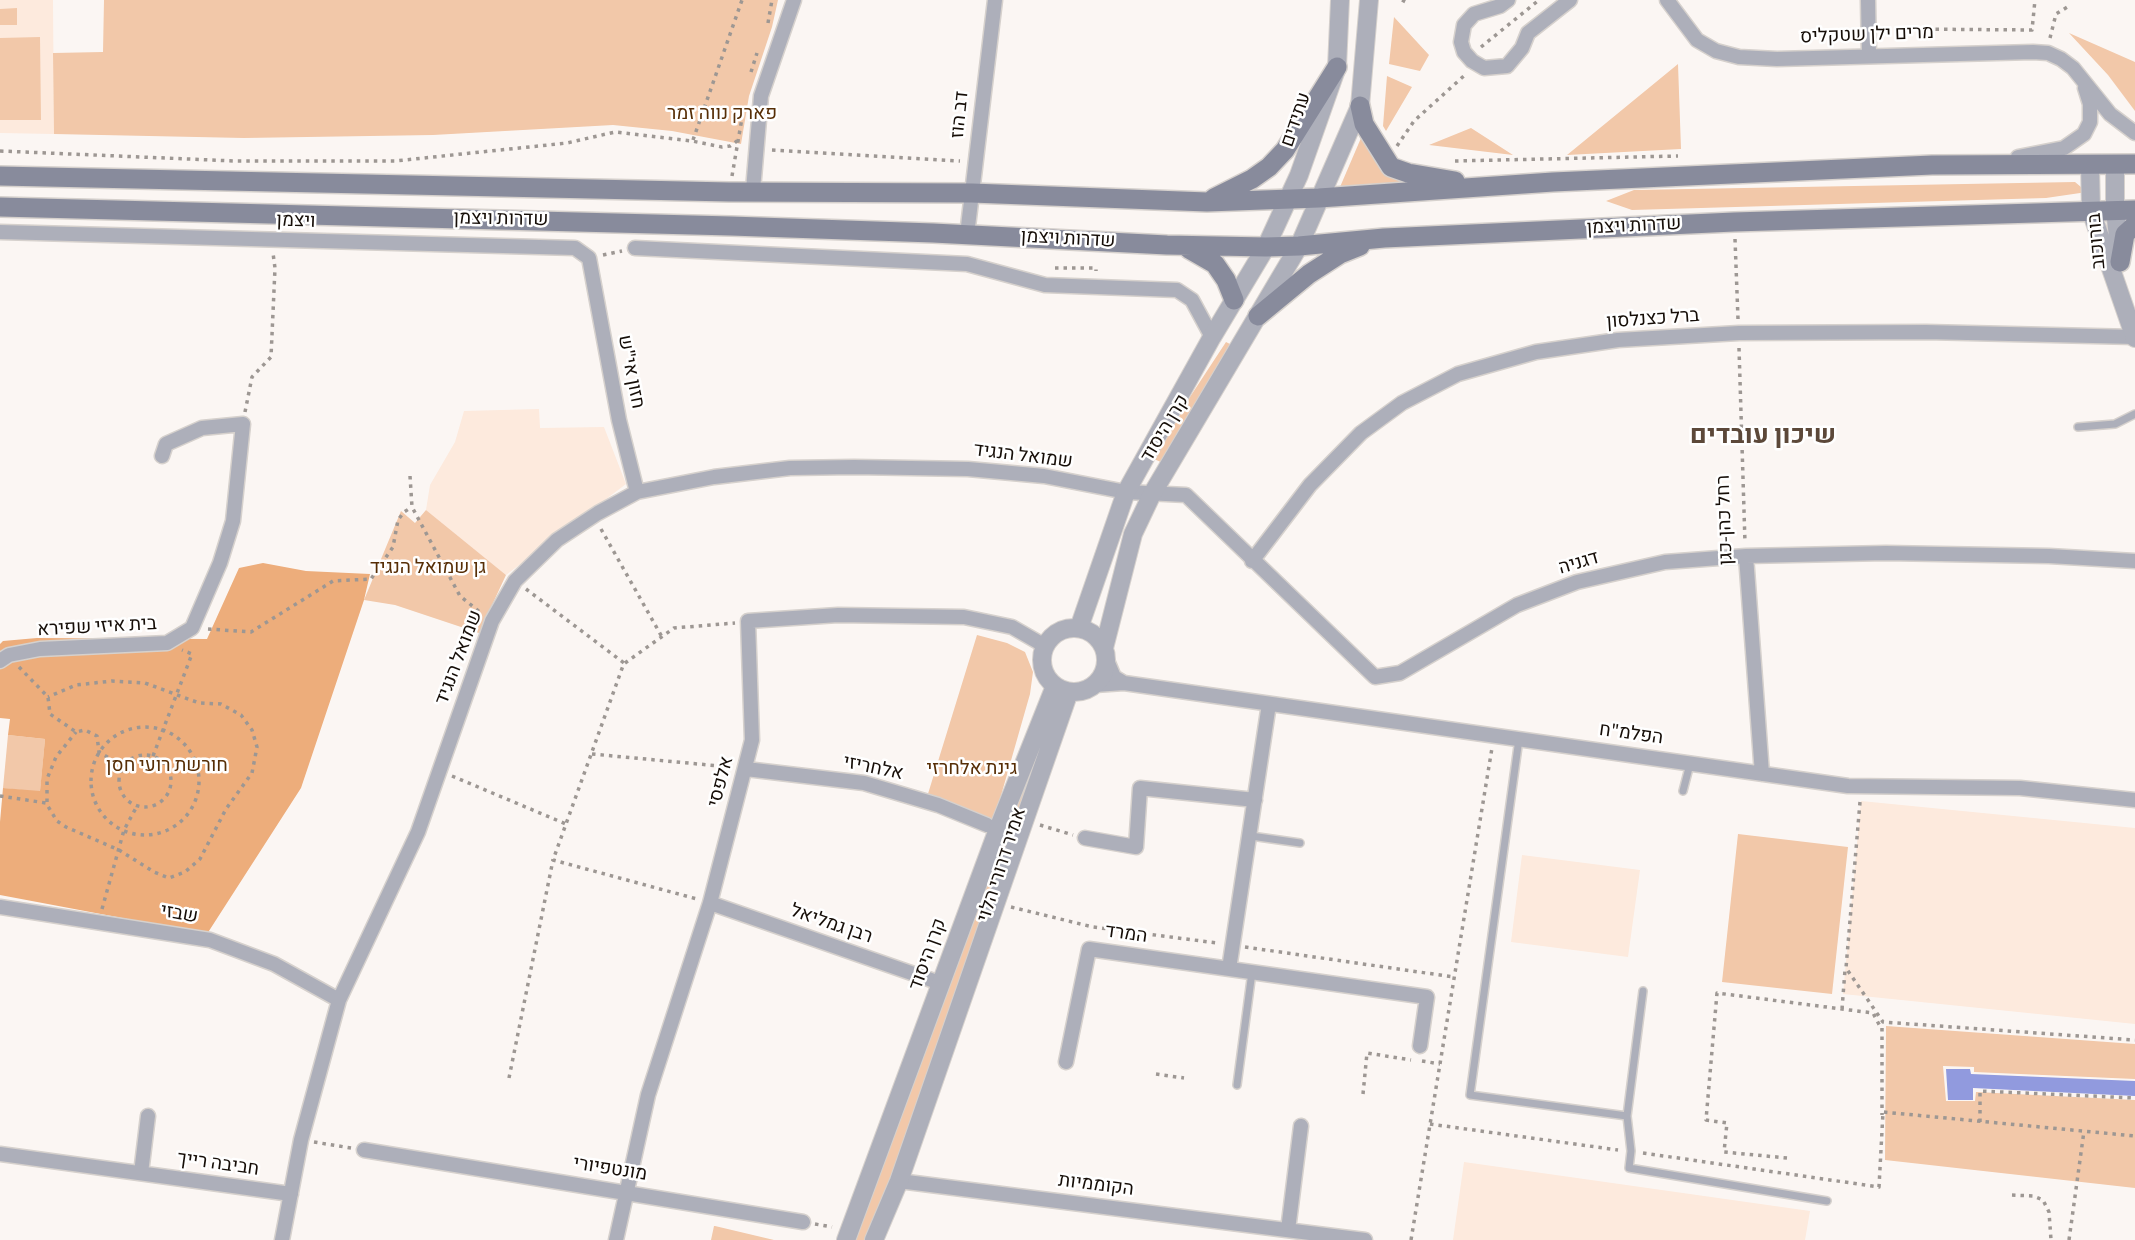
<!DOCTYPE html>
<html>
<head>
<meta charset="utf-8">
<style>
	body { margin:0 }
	canvas { display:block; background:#fbf6f3 }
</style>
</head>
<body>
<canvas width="2135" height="1240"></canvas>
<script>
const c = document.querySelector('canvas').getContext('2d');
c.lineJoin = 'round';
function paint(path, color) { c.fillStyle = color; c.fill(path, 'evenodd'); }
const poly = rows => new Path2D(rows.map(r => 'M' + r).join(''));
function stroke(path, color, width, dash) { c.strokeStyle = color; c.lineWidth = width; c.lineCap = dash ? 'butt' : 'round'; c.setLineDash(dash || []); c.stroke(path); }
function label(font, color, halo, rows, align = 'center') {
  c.font = font + ' "Source Sans 3",Heebo,sans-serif'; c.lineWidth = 5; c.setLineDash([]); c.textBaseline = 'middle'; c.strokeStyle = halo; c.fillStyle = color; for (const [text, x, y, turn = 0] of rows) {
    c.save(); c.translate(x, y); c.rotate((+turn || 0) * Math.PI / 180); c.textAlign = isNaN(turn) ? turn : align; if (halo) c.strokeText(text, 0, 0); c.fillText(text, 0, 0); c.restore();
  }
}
paint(poly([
	[0,0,53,0,54,134,0,133],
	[539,409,540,428,604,427,626,484,506,575,426,510,430,485,455,442,464,411],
	[1861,801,2135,828,2135,1024,1843,994],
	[1522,855,1640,870,1628,957,1511,942],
	[1464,1162,1810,1211,1805,1240,1453,1240]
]), '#fdeadd');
paint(poly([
	[104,0,778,0,772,27,749,96,741,144,672,131,613,125,433,135,244,138,54,134,53,53,103,52],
	[17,8,17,25,0,25,0,9],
	[1394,17,1429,55,1420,71,1389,64],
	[2069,33,2135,62,2135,111,2108,75],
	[40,37,41,120,0,120,0,38],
	[1678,64,1681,149,1567,155],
	[1387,76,1412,87,1386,131,1383,126],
	[1471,128,1513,155,1429,145],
	[1361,138,1387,169,1434,186,1340,187],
	[2075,182,2087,192,2046,198,1632,210,1606,201,1634,190],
	[1226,342,1234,346,1163,463,1154,459,1165,435],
	[426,510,506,575,479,633,395,605,364,600,401,511,415,523],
	[977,635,1007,643,1025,652,1033,672,1030,694,994,820,927,797],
	[1061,698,870,1240,850,1240,1006,819],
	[8,735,45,739,40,792,3,788],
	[1738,834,1848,847,1832,994,1722,982],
	[1886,1026,2135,1044,2135,1079,1974,1072,1974,1067,1943,1066,1946,1101,1975,1101,1976,1092,2135,1100,2135,1188,1885,1160],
	[714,1226,715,1226,774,1240,711,1240]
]), '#f2c8a9');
paint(poly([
	[263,563,306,571,370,574,364,600,301,788,207,934,0,895,0,822,3,788,40,791,45,739,8,735,10,719,0,718,0,644,3,641,37,638,207,639,239,568]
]), '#edad7b');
paint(poly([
	[1946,1069,1970,1069,1971,1074,2135,1081,2135,1096,1973,1088,1973,1100,1948,1100]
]), '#919ade');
const service = poly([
	[2078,427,2115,424,2135,414],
	[1519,739,1470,1095,1627,1116],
	[1683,791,1690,764],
	[1251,836,1300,843],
	[1643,991,1627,1116,1631,1151,1629,1168,1827,1201],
	[1237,1085,1252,972]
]);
const minor = poly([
	[1508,0,1500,6,1474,14,1464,25,1461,42,1464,52,1472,61,1484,68,1507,66,1522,48,1528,33,1570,0],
	[1667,0,1697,40,1716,51,1739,57,1777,59,2033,52,2048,53,2061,59,2073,68,2110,114,2135,133],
	[1868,0,1869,55],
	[2018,157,2064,148,2084,134,2090,122,2090,104,2085,88],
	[753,190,761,96,794,0],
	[0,232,575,248,589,258,619,420,637,492],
	[967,235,995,0],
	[635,248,967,264,1045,285,1177,290,1192,300,1212,337],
	[1746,556,1762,774],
	[1252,561,1310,485,1361,433,1402,403,1458,374,1536,352,1618,340,1739,333,1926,332,2135,337],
	[1106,658,1114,677,1124,683],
	[0,661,9,655,40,649,167,643,192,628,220,563,233,521,243,424,202,428,166,444,162,456],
	[1095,685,1124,683,1848,786,2020,788,2135,800],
	[746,769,864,783,938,805,987,825],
	[1085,838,1136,847,1140,788,1255,800],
	[710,903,940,983],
	[0,907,210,940,274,964,339,1000],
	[1229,969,1269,704],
	[1066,1062,1089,949,1427,997,1420,1046],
	[364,1150,803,1222],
	[0,1154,291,1194],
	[141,1173,148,1116],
	[899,1181,1365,1240],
	[1288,1230,1301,1126],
	[282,1240,301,1140,339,1000,418,832,492,621,515,581,557,540,598,513,637,492,714,477,790,468,854,467,968,469,1044,476,1126,492,1186,495,1375,677,1400,673,1517,605,1577,582,1665,562,1746,556,1886,553,2049,556,2135,561],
	[616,1240,648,1095,710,903,752,740,748,621,838,615,964,617,1012,627,1045,646]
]);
const tertiary = poly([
	[2090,164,2091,211,2135,338],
	[2115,164,2115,210,2120,254],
	'1042 660a32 32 0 1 1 64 0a32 32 0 1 1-64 0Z',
	[1079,628,1126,492,1212,337,1266,247,1299,175,1337,67,1340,0],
	[1104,648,1133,534,1152,494,1299,246,1360,106,1369,0],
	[846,1240,998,829,1055,686],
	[874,1240,899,1181,1069,692]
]);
const secondary = poly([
	[1360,106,1364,124,1391,167,1408,173,1455,181],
	[0,176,729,192,972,193,1207,202,1319,198,1553,182,1932,165,2135,164],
	[1214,198,1252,179,1269,167,1285,150,1337,67],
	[0,207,731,226,933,233,1167,245,1266,247,1299,246,1384,238,1734,222,2135,210],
	[1189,249,1215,264,1226,280,1234,300],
	[2120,262,2125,234,2135,225],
	[1258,316,1309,274,1340,254,1360,246]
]);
stroke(service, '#d6d1cd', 10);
stroke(minor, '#d6d1cd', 17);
stroke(tertiary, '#d6d1cd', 20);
stroke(secondary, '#d6d1cd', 22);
stroke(poly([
	[1402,0,1406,2],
	[768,23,772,0],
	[2050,38,2056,14,2069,6],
	[1905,41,1905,29,2032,30,2035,0],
	[1481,47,1539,0],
	[751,72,757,53],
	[693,140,742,0],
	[1397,146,1414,121,1466,74],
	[772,150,960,161],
	[0,151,235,161,395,161,567,143,615,132,692,141,722,147,730,146,737,141],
	[1455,161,1678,156],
	[732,176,742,118],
	[1735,239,1738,319],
	[603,255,622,251],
	[1055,268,1096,268,1096,271],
	[1739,348,1745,543],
	[245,412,252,377,271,357,275,268,273,253],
	[410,476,412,507,460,596,481,613],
	[601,529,662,637],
	[526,589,624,663,553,860,697,899],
	[208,629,251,632,333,581,371,579,393,547,398,520,404,512,412,507],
	[625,663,674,628,735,623],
	[19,667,48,697,50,714,76,732,85,730,97,736,99,752,124,767],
	'91 781a54 54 0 1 1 108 0a54 54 0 1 1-108 0Z',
	[592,754,730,767],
	'119 781a26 26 0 1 1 52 0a26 26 0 1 1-52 0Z',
	[153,756,192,654,182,650],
	[452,776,566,824],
	[0,796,46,803,57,821,66,827,119,850,154,872,169,878,185,872,200,859,226,809,252,773,257,747,252,730,241,715,221,704,199,703,145,683,112,681,76,685,48,697],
	[47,802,47,779,56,757,76,732],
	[1860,802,1846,968,1883,1022,2135,1040],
	[1040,825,1073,835],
	[1011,907,1093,927,1217,943],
	[102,909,124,830,137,806],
	[1245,947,1454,977],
	[1842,1009,1845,970],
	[1882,1028,1882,1115],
	[1422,1061,1440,1064],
	[1156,1074,1184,1078],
	[509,1078,553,860],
	[1363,1094,1367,1053,1411,1060],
	[1980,1122,1980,1091,2135,1098],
	[1430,1124,1618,1150],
	[314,1142,351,1148],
	[1643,1153,1879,1187,1883,1112,2135,1136],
	[1787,1158,1724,1152,1727,1123,1706,1120,1717,993,1873,1013,1882,1030],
	[2012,1195,2033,1196,2043,1200,2049,1212,2051,1240],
	[815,1224,832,1227],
	[1411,1240,1492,748],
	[2069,1240,2084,1131]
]), '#9d9793', 3.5, [3.5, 5]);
stroke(service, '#adafba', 7);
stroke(minor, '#adafba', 14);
stroke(tertiary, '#adafba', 18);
stroke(secondary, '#888b9c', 19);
label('19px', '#160e08', '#fff', [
	["מרים ילן שטקליס",1867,36,-2],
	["דב הוז",961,115,-84],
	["עתידים",1297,120,-71],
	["שדרות ויצמן",501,220,1],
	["ויצמן",296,222,2],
	["שדרות ויצמן",1634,227,-3],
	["שדרות ויצמן",1068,240,3],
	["בורוכוב",2098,241,-95],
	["ברל כצנלסון",1653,320,-4],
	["חזון אי\"ש",630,372,79],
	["קרן היסוד",1166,429,-59],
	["שמואל הנגיד",1023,457,7],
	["רחל כהן-כגן",1726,520,-92],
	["דגניה",1579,564,-16],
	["בית איזי שפירא",97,628,-3],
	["שמואל הנגיד",460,658,-69],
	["הפלמ\"ח",1631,735,8],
	["אלחריזי",873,769,12],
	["אלפסי",722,782,-75],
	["אמיר דרורי הלוי",1003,865,-72],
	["שבזי",179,915,10],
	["רבן גמליאל",831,925,19],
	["המרד",1126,935,8],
	["קרן היסוד",929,955,-70],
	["חביבה רייך",218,1165,8],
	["מונטפיורי",610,1170,9],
	["הקוממיות",1096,1186,7]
]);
label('19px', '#572e06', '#fff', [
	["פארק נווה זמר",722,115],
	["גן שמואל הנגיד",428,569],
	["חורשת רועי חסן",167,767],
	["גינת אלחרזי",972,770]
]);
label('bold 26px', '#5c4839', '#fff', [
	["שיכון עובדים",1763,437]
]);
</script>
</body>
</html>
